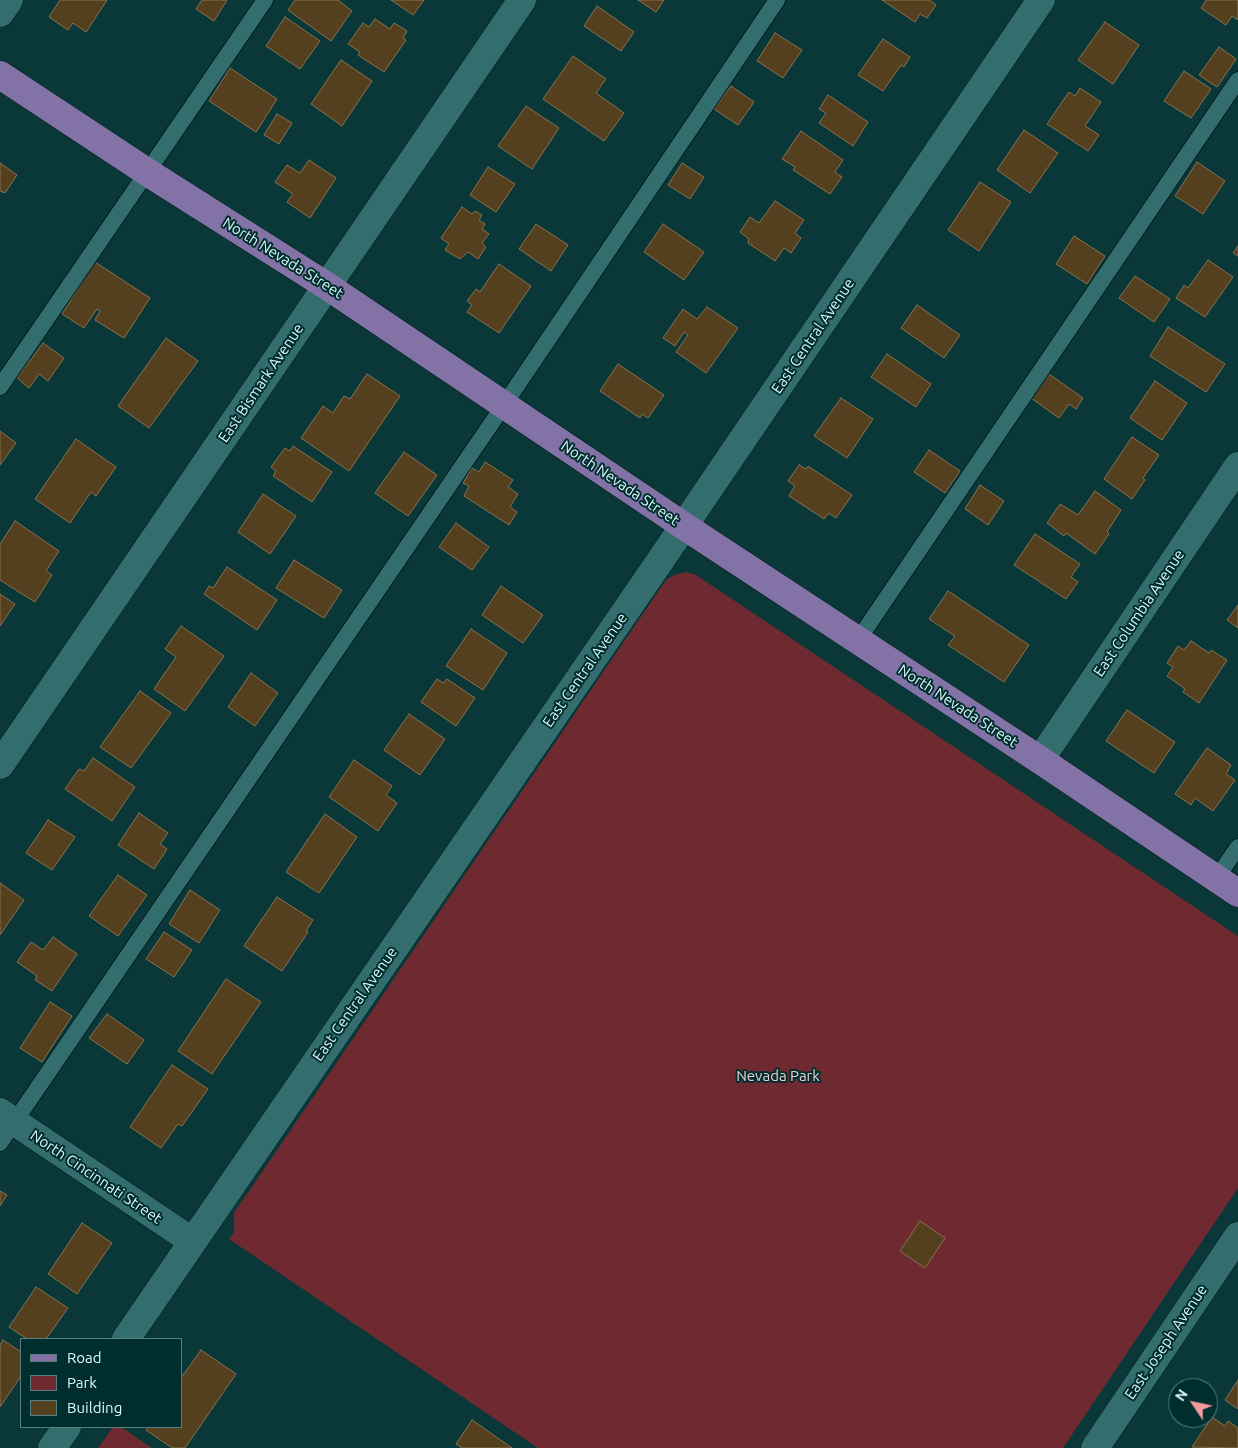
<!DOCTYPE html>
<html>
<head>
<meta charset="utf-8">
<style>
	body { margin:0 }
	#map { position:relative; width:1238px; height:1448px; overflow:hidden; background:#0a3839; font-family:Ubuntu,sans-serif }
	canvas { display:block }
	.legend { position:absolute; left:20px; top:1338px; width:162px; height:90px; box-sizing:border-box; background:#002e2f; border:1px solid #587f7f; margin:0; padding:6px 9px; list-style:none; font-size:15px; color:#dbf8f8 }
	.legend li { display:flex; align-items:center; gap:10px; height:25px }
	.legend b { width:25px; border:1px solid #587f7f }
	.north { position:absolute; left:1168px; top:1378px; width:50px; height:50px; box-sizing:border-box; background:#002e2f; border:1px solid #587f7f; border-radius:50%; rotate:304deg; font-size:14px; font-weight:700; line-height:20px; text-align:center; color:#dbf8f8 }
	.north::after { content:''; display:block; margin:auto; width:18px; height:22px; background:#f59b9e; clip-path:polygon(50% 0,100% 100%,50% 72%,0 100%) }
</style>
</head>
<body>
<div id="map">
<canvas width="1238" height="1448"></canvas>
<ul class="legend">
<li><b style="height:6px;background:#8272a6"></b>Road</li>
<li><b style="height:14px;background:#6f2930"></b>Park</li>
<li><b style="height:14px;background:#543f1e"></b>Building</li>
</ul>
<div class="north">N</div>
</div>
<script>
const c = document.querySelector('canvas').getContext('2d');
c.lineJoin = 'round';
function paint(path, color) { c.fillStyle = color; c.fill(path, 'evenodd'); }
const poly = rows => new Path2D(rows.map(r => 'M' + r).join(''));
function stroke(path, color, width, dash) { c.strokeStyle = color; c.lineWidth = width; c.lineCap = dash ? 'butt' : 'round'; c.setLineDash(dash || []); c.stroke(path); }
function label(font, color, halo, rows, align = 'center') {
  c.font = font + ' Ubuntu,sans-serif'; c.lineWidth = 4; c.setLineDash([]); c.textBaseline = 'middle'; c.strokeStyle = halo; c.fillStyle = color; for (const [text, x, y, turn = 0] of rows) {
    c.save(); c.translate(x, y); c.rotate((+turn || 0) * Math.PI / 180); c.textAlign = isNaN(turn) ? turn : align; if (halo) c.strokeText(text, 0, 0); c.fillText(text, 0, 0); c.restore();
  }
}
paint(poly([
	[686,572,696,575,1238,936,1238,1188,1063,1448,538,1448,229,1239,234,1232,234,1213,666,580,674,575],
	[113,1427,121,1427,152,1448,98,1448]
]), '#6f2930');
const building = poly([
	[60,0,107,0,86,32,73,23,68,30,49,17,60,0],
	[202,0,227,0,214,21,196,9,202,0],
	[295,0,338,0,352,11,331,41,288,10,295,0],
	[391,0,424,0,413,15,391,0],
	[638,0,664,0,656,12,638,0],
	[882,0,930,0,936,5,927,18,920,14,915,22,882,0],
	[1206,0,1238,0,1238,20,1232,16,1226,25,1201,8,1206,0],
	[597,6,634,32,621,51,584,26,597,6],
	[285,17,320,41,300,69,266,46,285,17],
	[375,19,390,29,394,23,407,31,403,38,406,40,384,72,358,55,360,52,348,44,363,23,369,27,375,19],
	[1105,22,1139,45,1113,84,1078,60,1105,22],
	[775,33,802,50,783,78,757,61,775,33],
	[883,39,910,57,904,67,901,65,883,91,858,75,883,39],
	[1219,47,1236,59,1217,87,1199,75,1219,47],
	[573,56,606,79,596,93,624,113,604,141,543,99,573,56],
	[341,60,372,81,342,126,311,104,341,60],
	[230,68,277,99,256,132,209,101,230,68],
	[1184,71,1211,89,1191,118,1164,101,1184,71],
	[731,86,754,102,738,125,714,109,731,86],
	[1080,88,1101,102,1085,126,1099,135,1088,151,1047,124,1069,92,1075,96,1080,88],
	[828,95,868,122,853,146,819,123,826,113,819,109,828,95],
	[526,106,559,128,532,169,498,146,526,106],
	[277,114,292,123,279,144,264,135,277,114],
	[1024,130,1058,153,1030,193,997,170,1024,130],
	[801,131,843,160,835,172,842,177,830,194,793,170,795,167,782,159,801,131],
	[309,160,336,178,310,218,287,202,293,194,275,182,287,165,300,173,309,160],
	[1197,162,1225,181,1203,214,1175,196,1197,162],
	[0,163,17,175,5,193,0,191,0,163],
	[682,163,704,177,690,199,668,185,682,163],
	[488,167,515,184,496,212,470,195,488,167],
	[980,182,1011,202,979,251,948,230,980,182],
	[775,201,804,220,795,233,801,238,791,253,784,248,775,261,748,243,749,239,740,232,750,217,759,223,775,201],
	[462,207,472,214,475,211,482,215,479,220,485,224,482,229,489,234,482,243,486,247,478,259,468,252,460,259,445,250,449,244,441,238,462,207],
	[536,224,568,245,551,271,519,249,536,224],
	[663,224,704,252,684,280,644,252,663,224],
	[1074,236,1105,256,1087,284,1056,264,1074,236],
	[1238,246,1238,256,1233,253,1238,246],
	[1208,260,1233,277,1205,317,1176,298,1184,285,1188,288,1208,260],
	[95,262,150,298,124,338,95,320,100,311,97,309,84,328,62,314,95,262],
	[499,264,531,286,499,333,467,312,472,305,467,301,476,289,480,292,499,264],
	[1135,276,1170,299,1154,322,1119,298,1135,276],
	[917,305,960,335,944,358,901,328,917,305],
	[707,307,738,328,706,373,676,352,688,335,684,332,675,346,663,338,683,309,697,319,707,307],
	[1168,327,1225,364,1206,392,1150,356,1168,327],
	[166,338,198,361,149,428,118,406,166,338],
	[43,343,64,358,48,381,39,374,29,388,17,378,43,343],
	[887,354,931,384,916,407,871,377,887,354],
	[618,364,664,395,648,418,642,414,640,418,600,391,618,364],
	[367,374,400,396,349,471,301,438,323,406,333,413,344,396,350,399,367,374],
	[1049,374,1083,398,1076,409,1069,404,1059,418,1031,398,1049,374],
	[1155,381,1187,403,1162,440,1130,418,1155,381],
	[841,398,873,419,847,458,814,436,841,398],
	[0,431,16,443,0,465,0,431],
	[1132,437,1159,455,1143,478,1145,480,1132,499,1104,479,1132,437],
	[76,439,116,467,96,496,91,492,70,523,35,499,76,439],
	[293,446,332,472,312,502,273,476,276,471,271,467,285,448,290,451,293,446],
	[929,450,960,471,945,493,914,472,929,450],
	[404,452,437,475,408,516,375,493,404,452],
	[485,462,513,480,508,487,518,494,510,507,517,512,509,525,464,496,469,486,463,483,472,468,479,472,485,462],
	[799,465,806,469,808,466,852,495,836,518,829,513,824,519,789,496,795,486,788,481,799,465],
	[980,485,1004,501,988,525,965,509,980,485],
	[1095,491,1121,510,1107,532,1109,534,1095,554,1066,533,1064,536,1047,523,1060,504,1078,515,1095,491],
	[263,494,296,516,270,554,238,532,263,494],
	[15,521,59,551,46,571,52,575,35,602,0,580,0,544,15,521],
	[456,523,489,547,472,570,439,547,456,523],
	[1035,534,1080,564,1071,577,1078,582,1066,599,1014,565,1035,534],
	[294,560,342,590,324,618,276,588,294,560],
	[227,567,277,600,257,630,204,594,209,586,213,588,227,567],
	[501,586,543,615,523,643,482,615,501,586],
	[948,591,1029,645,1004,682,948,645,955,636,929,619,948,591],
	[0,594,15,604,0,626,0,594],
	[1238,605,1238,628,1227,620,1238,605],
	[181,626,224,656,185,711,154,689,176,657,165,649,181,626],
	[471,629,507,653,483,690,446,666,471,629],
	[1191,641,1209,653,1211,650,1227,660,1199,703,1183,692,1185,689,1167,676,1173,667,1167,663,1178,646,1184,650,1191,641],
	[251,673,278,693,255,726,228,707,251,673],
	[437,679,443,683,447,679,475,698,456,726,421,702,437,679],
	[140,691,171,713,131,768,100,747,140,691],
	[1127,710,1175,742,1154,773,1106,741,1127,710],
	[409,714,445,739,420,775,384,750,409,714],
	[1207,748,1231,765,1226,774,1235,780,1213,811,1195,798,1191,805,1175,794,1207,748],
	[93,758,135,787,112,821,65,789,79,769,84,771,93,758],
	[354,760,392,786,386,795,397,803,378,831,329,797,354,760],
	[139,813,168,833,160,844,167,849,154,869,118,845,139,813],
	[325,814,357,837,319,893,286,872,325,814],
	[48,820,75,837,52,870,26,853,48,820],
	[118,875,147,895,118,936,89,916,118,875],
	[0,883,24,900,0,935,0,883],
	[190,890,220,910,199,943,169,924,190,890],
	[277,897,313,920,306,931,308,932,282,971,244,946,277,897],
	[164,932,192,950,174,977,146,959,164,932],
	[53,937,77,954,52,991,35,980,37,976,17,962,31,942,43,950,53,937],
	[226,979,261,1002,212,1074,178,1051,226,979],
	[50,1002,72,1016,42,1062,20,1048,50,1002],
	[107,1014,144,1040,127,1064,89,1038,107,1014],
	[172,1065,208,1089,182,1126,178,1124,161,1148,130,1127,172,1065],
	[0,1191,7,1195,0,1206,0,1191],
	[920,1221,945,1238,925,1268,900,1251,920,1221],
	[82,1223,112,1243,77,1294,48,1274,82,1223],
	[36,1287,68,1308,46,1339,27,1339,9,1327,36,1287],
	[3,1340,21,1352,21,1376,0,1407,0,1345,3,1340],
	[201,1350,236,1374,185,1448,172,1448,146,1430,148,1427,181,1427,181,1378,201,1350],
	[1238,1380,1238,1409,1225,1400,1238,1380],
	[1212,1417,1225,1426,1228,1421,1238,1428,1238,1448,1192,1447,1212,1417],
	[472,1420,512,1448,462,1448,456,1444,472,1420]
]);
paint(building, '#543f1e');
stroke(building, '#8a724e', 1);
const service = poly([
	[0,387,265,0],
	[858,640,1238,80],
	[1216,879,1238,847],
	[0,1143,504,405,777,0]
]);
const minor = poly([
	[0,13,9,0],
	[1040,760,1238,466],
	[0,765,522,0],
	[0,1112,192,1241],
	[126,1339,660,561,1041,0],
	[52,1448,67,1427],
	[1095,1448,1238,1236]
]);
const primary = poly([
	[0,75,147,172,327,286,684,526,1040,760,1238,893]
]);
stroke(service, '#001d1e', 18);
stroke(minor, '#001d1e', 29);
stroke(primary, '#001d1e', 29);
stroke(service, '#346d6e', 16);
stroke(minor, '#346d6e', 28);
stroke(primary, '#8272a6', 28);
label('15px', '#dbf8f8', '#002e2f', [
	["North Nevada Street",283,258,32],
	["East Central Avenue",813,336,-56],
	["East Bismark Avenue",261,383,-56],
	["North Nevada Street",620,483,34],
	["East Columbia Avenue",1139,613,-56],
	["East Central Avenue",585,670,-55],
	["North Nevada Street",958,706,33],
	["East Central Avenue",355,1004,-55],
	["North Cincinnati Street",96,1177,34],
	["East Joseph Avenue",1166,1342,-56]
]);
label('15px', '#edcecf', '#002e2f', [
	["Nevada Park",778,1076]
]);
</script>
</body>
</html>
